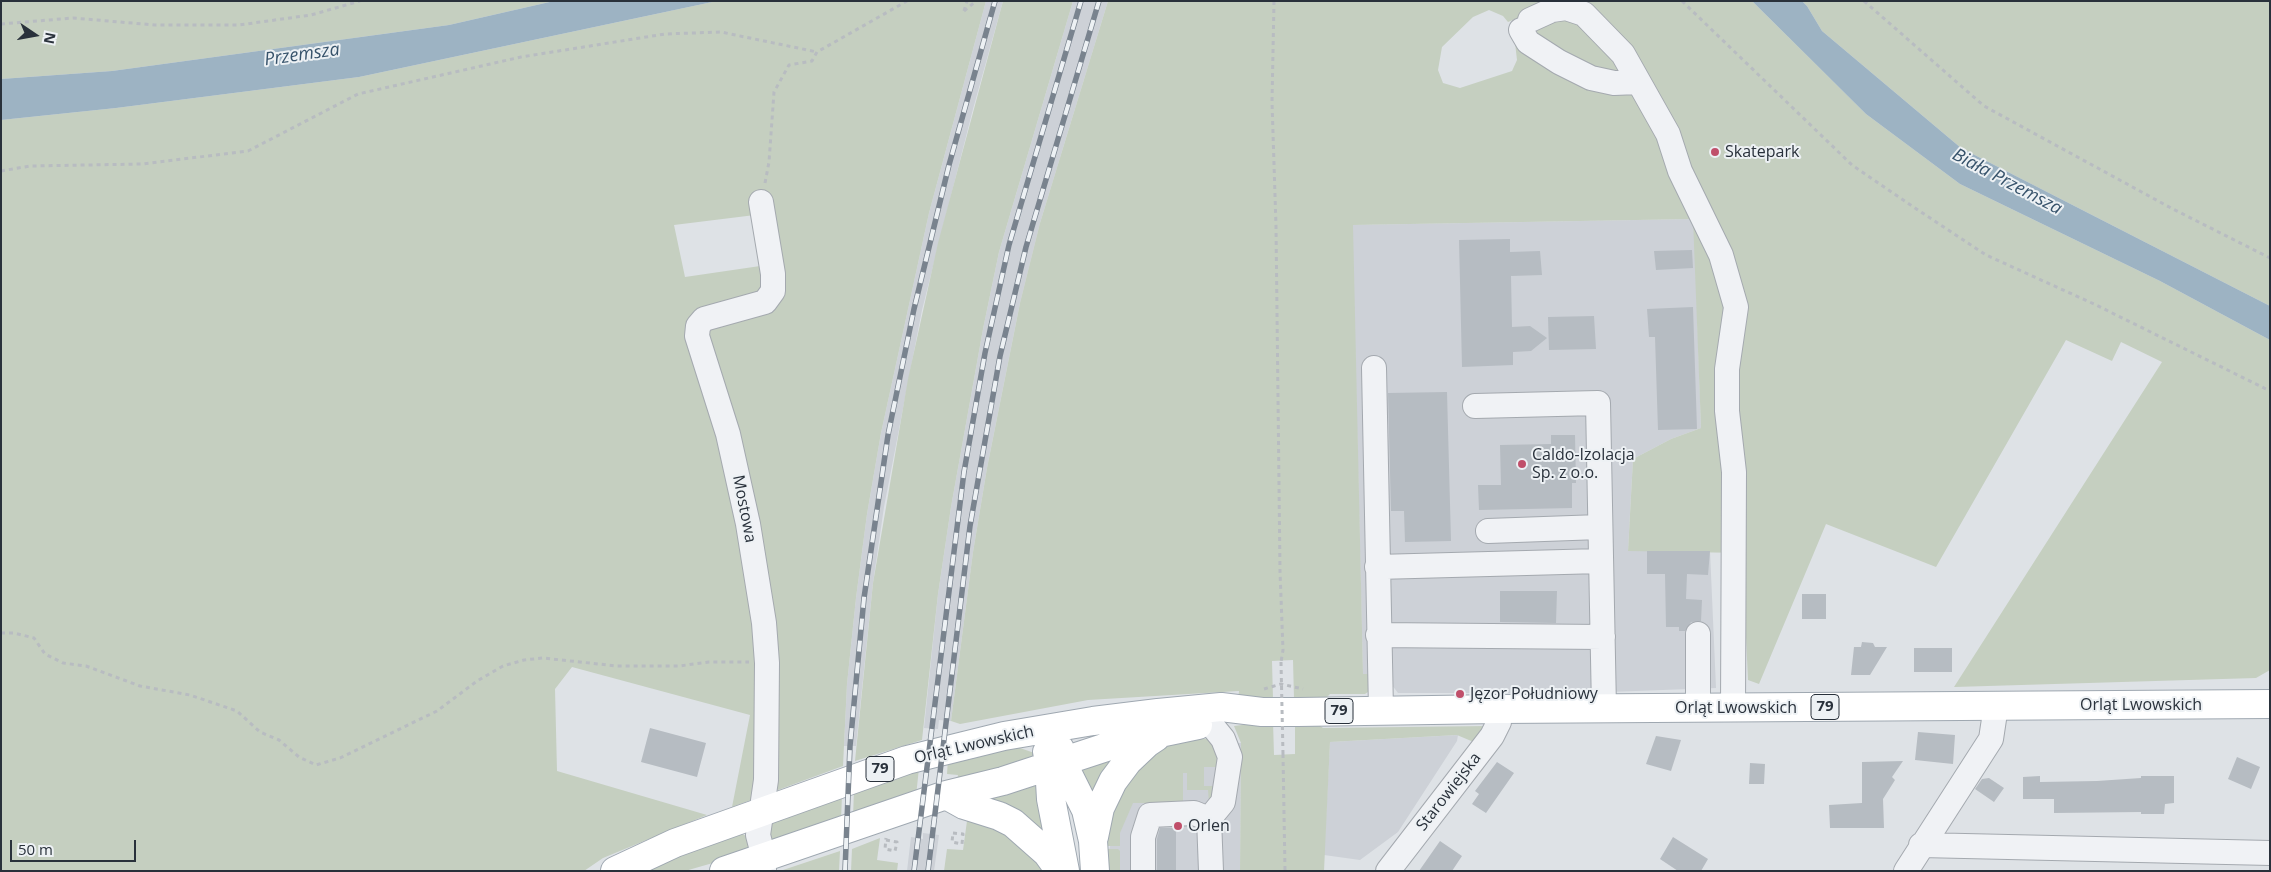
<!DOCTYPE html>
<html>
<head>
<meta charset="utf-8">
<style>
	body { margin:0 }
	#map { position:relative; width:2271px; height:872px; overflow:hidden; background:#dee2e6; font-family:"Open Sans",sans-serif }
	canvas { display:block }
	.frame { position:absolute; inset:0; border:2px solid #29313b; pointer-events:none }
	.north { position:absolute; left:10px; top:10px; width:50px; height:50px; -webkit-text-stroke:4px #edf1f4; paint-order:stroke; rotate:102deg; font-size:14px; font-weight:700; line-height:20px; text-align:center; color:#29313b }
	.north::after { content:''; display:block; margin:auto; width:18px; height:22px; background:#29313b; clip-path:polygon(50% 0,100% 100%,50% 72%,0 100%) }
	.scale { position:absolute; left:10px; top:840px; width:126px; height:22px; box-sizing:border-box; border:2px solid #29313b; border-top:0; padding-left:6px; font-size:15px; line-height:18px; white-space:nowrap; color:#29313b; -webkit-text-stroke:4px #edf1f4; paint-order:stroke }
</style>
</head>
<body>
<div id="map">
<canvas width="2271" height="872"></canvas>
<div class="frame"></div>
<div class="north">N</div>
<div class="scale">50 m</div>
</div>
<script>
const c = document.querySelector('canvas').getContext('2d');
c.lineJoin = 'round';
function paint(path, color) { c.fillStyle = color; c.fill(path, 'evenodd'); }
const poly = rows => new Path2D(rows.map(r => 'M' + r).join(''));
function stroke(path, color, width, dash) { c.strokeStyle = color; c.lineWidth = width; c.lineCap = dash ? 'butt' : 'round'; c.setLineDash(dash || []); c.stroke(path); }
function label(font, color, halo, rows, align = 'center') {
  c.font = font + ' "Open Sans",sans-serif'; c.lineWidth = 4; c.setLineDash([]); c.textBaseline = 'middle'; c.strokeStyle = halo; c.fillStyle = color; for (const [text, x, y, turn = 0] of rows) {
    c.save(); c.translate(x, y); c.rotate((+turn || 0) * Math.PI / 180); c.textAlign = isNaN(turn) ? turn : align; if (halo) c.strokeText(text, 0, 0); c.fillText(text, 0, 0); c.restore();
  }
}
paint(poly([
	[986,1,1003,1,973,109,922,310,884,507,873,583,856,746,844,746,847,684,856,598,867,514,881,433,929,213],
	[1073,1,1108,1,1040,223,1020,303,987,468,973,552,951,721,939,720,938,729,924,728,938,594,951,507,983,329,999,252],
	[1694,219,1701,428,1671,439,1633,459,1628,550,1710,551,1716,688,1582,693,1398,693,1392,685,1389,674,1363,674,1352,225],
	[1458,735,1457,741,1398,832,1360,860,1324,855,1330,742],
	[1192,743,1241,743,1240,871,1107,871,1106,861,1125,792],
	[923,833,939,835,934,871,907,871,911,837,923,839]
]), '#cdd1d7');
paint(poly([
	[1,1,554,1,449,25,112,71,1,79],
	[717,1,986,1,929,213,881,433,867,514,856,598,847,684,843,766,732,807,750,715,572,667,555,689,557,771,707,815,603,858,584,871,1,871,1,120,116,108,359,77],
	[755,215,767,265,685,277,674,225],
	[1003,1,1073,1,999,252,983,329,951,507,938,594,922,740,855,761,873,583,908,379,938,243],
	[1108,1,1752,1,1866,114,1960,184,2160,281,2270,340,2270,670,2256,678,1954,687,2162,362,2121,342,2112,361,2066,340,1936,567,1826,524,1759,684,1748,680,1742,553,1628,551,1633,459,1671,439,1701,428,1693,219,1353,225,1363,674,1374,674,1368,692,1365,694,1330,694,1325,699,1294,699,1293,660,1272,661,1273,699,1238,700,1239,691,1088,700,960,724,951,721,973,552,987,468,1020,303,1040,223],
	[1489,10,1503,16,1508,22,1527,14,1514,34,1517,60,1512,71,1460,88,1443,83,1438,70,1442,47,1473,17],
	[1802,1,2270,1,2270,306,1961,148,1822,31,1807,6],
	[1273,721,1274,755,1295,754,1295,723,1315,722,1323,728,1487,726,1476,743,1457,735,1330,742,1324,871,1240,871,1241,743,1234,726],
	[1189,737,1208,739,1216,745,1222,767,1204,767,1204,786,1217,786,1217,790,1209,803,1208,790,1187,790,1187,773,1183,773,1183,803,1133,803,1120,833,1120,846,1107,846,1108,830,1114,806,1133,774,1156,749],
	[1002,747,1020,748,1043,756,957,781,958,775,947,774,948,759],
	[1118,749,1094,803,1073,765],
	[919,768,916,796,853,818,854,789],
	[1036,776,1049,824,1037,830,979,800],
	[842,794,841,822,772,841,767,825],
	[967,821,990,827,1011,837,1047,871,944,871,947,849,963,850],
	[739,832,746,836,749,847,745,852,737,856,685,871,637,871],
	[880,838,877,860,898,863,897,871,851,871,852,849],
	[1107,849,1118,849,1120,851,1120,871,1104,871],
	[840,851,839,871,780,871]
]), '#c5cfc0');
paint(poly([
	[554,1,717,1,359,77,116,108,1,120,1,79,112,71,449,25],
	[1752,1,1802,1,1807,6,1822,31,1961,148,2270,306,2270,340,2160,281,1960,184,1866,114]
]), '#9db3c3');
paint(poly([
	[1510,239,1510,252,1540,251,1542,275,1511,276,1512,327,1530,326,1547,338,1531,351,1513,352,1513,365,1462,367,1459,240],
	[1692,250,1693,268,1656,270,1654,251],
	[1693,307,1697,429,1658,430,1655,337,1649,337,1647,309],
	[1594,316,1596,349,1549,350,1548,317],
	[1447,392,1451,541,1405,542,1404,511,1391,511,1388,393],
	[1551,435,1575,435,1576,483,1572,483,1572,508,1479,510,1478,485,1501,485,1500,445,1551,444],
	[1647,551,1710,551,1708,575,1687,574,1686,599,1702,600,1701,621,1691,622,1685,631,1679,631,1679,627,1666,627,1665,574,1647,574],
	[1500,591,1557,591,1556,623,1500,622],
	[1802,594,1826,594,1826,619,1802,619],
	[1862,642,1873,643,1875,647,1887,647,1870,675,1851,675,1854,647,1861,647],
	[1914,648,1952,648,1952,672,1914,672],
	[650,728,706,743,697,777,641,762],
	[1918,732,1955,735,1953,764,1915,760],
	[1656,736,1681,740,1671,771,1646,764],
	[2237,757,2260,767,2251,789,2228,779],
	[1903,761,1892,777,1895,780,1883,799,1884,828,1830,828,1829,805,1862,803,1862,762],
	[1497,762,1514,773,1486,813,1472,804,1479,794,1475,791],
	[1750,763,1765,764,1764,784,1749,784],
	[2040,776,2040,782,2097,781,2141,778,2141,776,2174,776,2174,803,2165,804,2164,814,2141,814,2141,812,2054,813,2054,799,2023,799,2023,777],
	[1989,778,2004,788,1994,802,1975,789,1982,779],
	[1160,828,1176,828,1176,871,1157,871,1157,839],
	[1673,837,1708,859,1701,871,1678,871,1660,859],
	[1440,841,1462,856,1452,871,1419,871]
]), '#b6bcc2');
const minor = poly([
	[1530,20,1552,10,1566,8,1584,14,1623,54,1668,134,1680,171,1721,255,1736,307,1727,369,1727,411,1734,472,1733,708],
	[1521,30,1528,42,1559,62,1591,78,1614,83,1638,82],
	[761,202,773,274,773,291,765,302,704,319,698,326,697,336,728,434,748,524,764,623,767,663,766,780,758,835,764,858,764,871],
	[1374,368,1381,710],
	[1475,406,1598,403,1604,709],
	[1488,531,1600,527],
	[1377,567,1601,561],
	[1698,634,1698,708],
	[1378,635,1603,637],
	[1210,723,1223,739,1230,757,1223,802,1209,819,1211,871],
	[1921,845,2270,853],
	[1143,871,1143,837,1150,815,1194,813,1209,819],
	[1388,871,1492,736,1499,722,1499,709],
	[1906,871,1991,739,1996,706]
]);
const major = poly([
	[1060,749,1050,782,1051,799,1065,871],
	[1047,752,1056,763,1067,772,1086,810,1093,841,1095,871],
	[946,795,964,805,999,816,1013,823,1047,853,1060,871],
	[1094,837,1100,808,1113,781,1128,761,1147,743,1156,737],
	[615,871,675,843,907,760,1004,736,1093,721,1158,713,1221,707,1262,712,1298,712,1499,709,2270,704],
	[724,871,946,795,1003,781,1131,739,1198,725]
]);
stroke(minor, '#a4a9af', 26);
stroke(major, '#9fa8b1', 30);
stroke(poly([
	[1274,1,1272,102,1276,226,1280,571,1283,650,1281,662],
	[1682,1,1852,165,1918,210,1986,255,2094,304,2270,391],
	[1864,1,1984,106,2171,208,2270,258],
	[964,11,976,1],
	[964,11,967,1],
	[1,24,73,18,155,25,239,25,311,15,360,1],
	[1,171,30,166,142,164,248,151,358,94,521,57,665,34,721,32,817,52],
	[765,183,769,162,774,92,789,65,812,61,817,52,907,1],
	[1,633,14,633,34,638,45,654,63,663,86,666,140,686,190,695,237,711,260,732,279,740,299,757,316,765,340,758,437,711,477,681,503,666,524,660,543,658,617,666,679,666,709,662,749,662],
	[1264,689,1281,684,1303,689],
	[1283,754,1285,871],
	[953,833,963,834,962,844,952,842,953,833],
	[886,840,897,842,895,851,885,849,886,838]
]), '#b8bcc1', 3, [4, 4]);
stroke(minor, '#f0f2f5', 24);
stroke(major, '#fff', 28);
const rail = poly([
	[845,871,850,746,864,598,888,435,914,309,949,165,995,1],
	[914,871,964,472,985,353,1009,245,1081,1],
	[928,871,970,526,1000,356,1026,247,1099,1]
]);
stroke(rail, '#79838e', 5.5);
stroke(rail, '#edf1f4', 4, [11]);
stroke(poly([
	[1281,662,1283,754]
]), '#b8bcc1', 3, [4, 4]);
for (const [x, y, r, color] of [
	[1715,152,5,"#c04f6a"],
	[1522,464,5,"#c04f6a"],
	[1460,694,5,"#c04f6a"],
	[1178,826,5,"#c04f6a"]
]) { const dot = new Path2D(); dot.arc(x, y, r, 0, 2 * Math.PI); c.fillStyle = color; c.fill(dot); stroke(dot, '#edf1f4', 2); }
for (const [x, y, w] of [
	[1825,707,28],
	[1339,711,28],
	[880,769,28]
]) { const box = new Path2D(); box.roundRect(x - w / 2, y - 12.5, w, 25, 4); c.fillStyle = '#edf1f4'; c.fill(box); stroke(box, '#29313b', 1); }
label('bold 15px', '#29313b', null, [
	["79",1825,707],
	["79",1339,711],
	["79",880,769]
]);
label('16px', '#29313b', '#edf1f4', [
	["Skatepark",1725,152],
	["Caldo-Izolacja",1532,455],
	["Sp. z o.o.",1532,473],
	["Jęzor Południowy",1470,694],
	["Orlen",1188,826]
], 'left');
label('16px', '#29313b', '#edf1f4', [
	["Mostowa",744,509,79],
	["Orląt Lwowskich",2141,705],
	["Orląt Lwowskich",1736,708],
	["Orląt Lwowskich",974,745,-13],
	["Starowiejska",1449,792,-52]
]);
label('italic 18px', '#37536b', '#edf1f4', [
	["Przemsza",302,55,-8],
	["Biała Przemsza",2007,182,28]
]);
</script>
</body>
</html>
